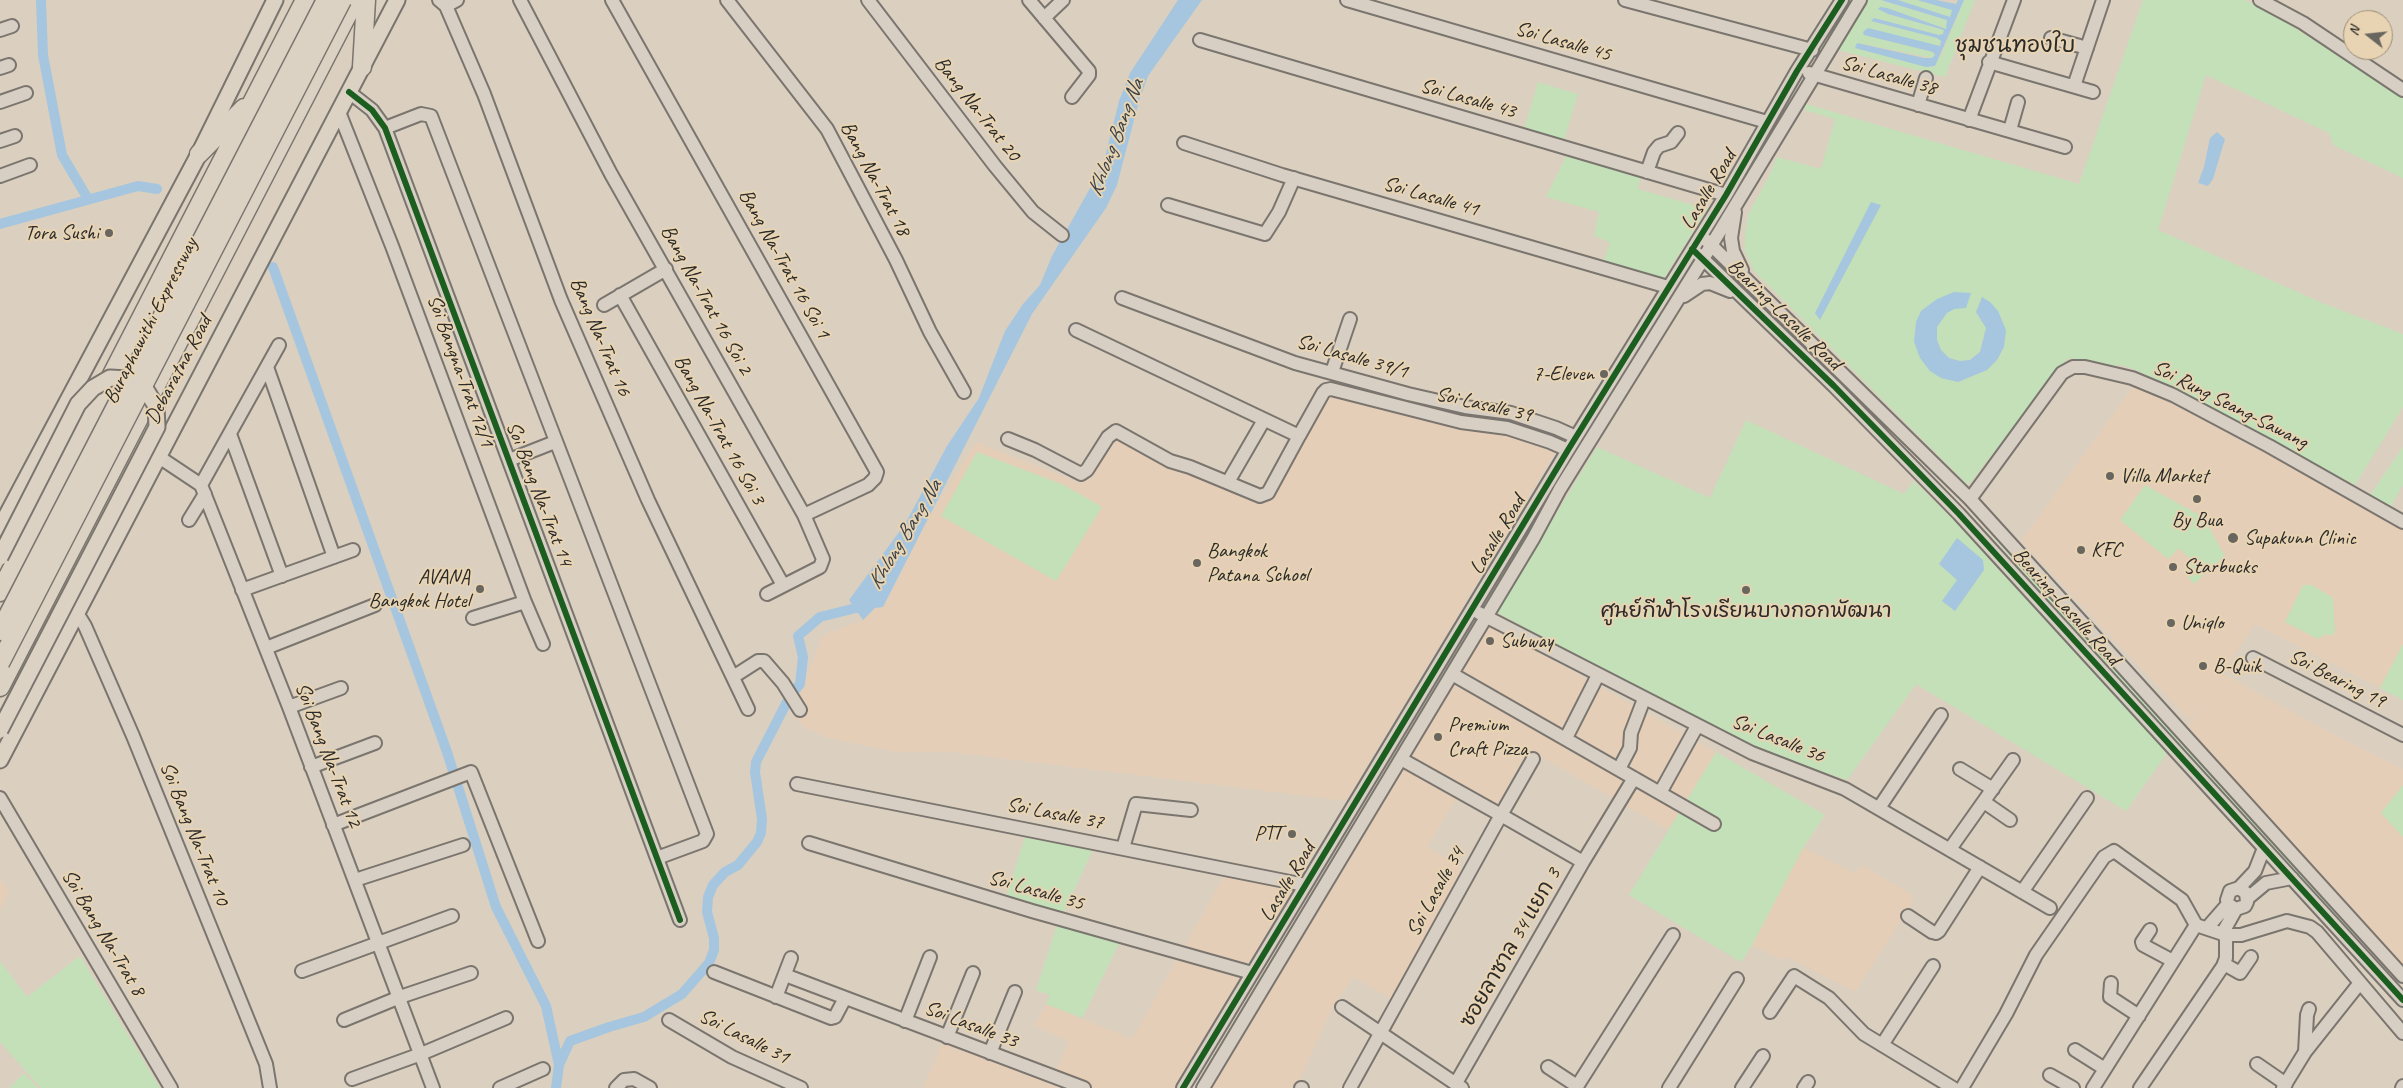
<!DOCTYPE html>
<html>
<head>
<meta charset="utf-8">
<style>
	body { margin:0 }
	#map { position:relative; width:2403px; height:1088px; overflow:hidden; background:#dbd0bf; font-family:Caveat,sans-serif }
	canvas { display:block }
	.north { position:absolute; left:2343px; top:10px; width:50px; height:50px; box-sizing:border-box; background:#e8d4b2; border:1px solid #9c907c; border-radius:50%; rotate:286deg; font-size:14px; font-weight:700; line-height:20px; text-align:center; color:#2b2b2b }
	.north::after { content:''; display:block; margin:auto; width:18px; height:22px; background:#69655f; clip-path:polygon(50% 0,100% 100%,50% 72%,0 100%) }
</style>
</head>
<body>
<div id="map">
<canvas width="2403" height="1088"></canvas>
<div class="north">N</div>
</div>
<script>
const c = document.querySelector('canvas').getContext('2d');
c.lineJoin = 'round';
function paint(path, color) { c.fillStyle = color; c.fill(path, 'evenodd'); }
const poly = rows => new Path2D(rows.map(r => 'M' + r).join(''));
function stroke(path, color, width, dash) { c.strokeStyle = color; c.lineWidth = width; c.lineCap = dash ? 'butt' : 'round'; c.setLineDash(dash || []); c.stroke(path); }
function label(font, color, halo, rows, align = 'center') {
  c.font = font + ' Caveat,"Playpen Sans Thai",sans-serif'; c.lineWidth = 4; c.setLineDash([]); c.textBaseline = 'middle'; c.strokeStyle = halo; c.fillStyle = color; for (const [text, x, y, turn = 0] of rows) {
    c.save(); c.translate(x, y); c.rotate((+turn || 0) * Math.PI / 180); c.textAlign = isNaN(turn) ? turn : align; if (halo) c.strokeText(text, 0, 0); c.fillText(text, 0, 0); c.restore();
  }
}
paint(poly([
	[2135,384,2403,527,2403,644,2380,688,2255,624,2222,673,2333,734,2403,769,2403,965,2187,728,2210,691,2190,720,2021,541],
	[1328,392,1505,431,1557,449,1346,801,951,752,896,752,828,738,804,727,793,715,822,636,863,620,875,608,883,607,928,520,976,442,1080,483,1091,478,1115,439,1175,468,1264,503],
	[1490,625,1716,752,1668,830,1528,749,1497,806,1462,790,1427,847,1465,870,1391,999,1354,977,1334,1004,1296,1088,1213,1088,1225,1063],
	[1803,848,1855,873,1862,865,1912,895,1911,905,1855,992,1786,956,1783,961,1752,945],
	[1232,862,1300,877,1175,1088,1089,1088,1055,1072,1069,1041,1034,1026,1046,1004,1132,1039],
	[0,879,10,891,0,910],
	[944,1039,1075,1088,923,1088]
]), '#e5ceb8');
paint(poly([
	[1868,0,1881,0,1947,20,1946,29,1887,8,1888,14,1944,30,1943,34,1939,35,1874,18,1871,21,1938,38,1941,41,1939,46,1869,36,1933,52,1936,54,1932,58,1858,43,1926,67,1940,58,1964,0,1975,0,1945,77,1838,50],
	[1898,0,1917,0,1953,10,1950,17],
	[2143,0,2245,0,2282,20,2403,97,2403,178,2333,145,2329,133,2206,75,2158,230,2320,302,2403,334,2403,407,2355,485,2168,385,2136,370,2118,364,2115,369,2068,358,1968,485,1754,271,1745,251,1745,234,1748,215,1771,172,1777,157,1821,169,1835,119,1804,110,1806,104,2079,184],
	[1971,294,1947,313,1937,327,1937,340,1941,350,1949,358,1960,361,1970,360,1980,352,1986,328,1976,312,2004,347,1987,370,1958,382,1916,322],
	[1538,82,1578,94,1564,140,1524,130],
	[1567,154,1641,176,1638,189,1707,209,1662,281,1603,262,1610,243,1594,235,1599,212,1546,197],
	[1746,420,1904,494,1914,481,1959,525,2167,753,2126,811,1916,684,1847,780,1755,749,1699,723,1496,612,1597,447,1710,498],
	[2403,447,2403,485,2391,506,2370,495],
	[977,452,1064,485,1102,507,1056,581,941,516],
	[2145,485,2203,517,2225,556,2194,584,2183,571,2192,561,2179,548,2168,559,2120,520],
	[1982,520,2278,846,2297,871,2354,933,2353,935,2275,853,2050,603,1980,522],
	[2303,585,2312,585,2333,598,2335,632,2331,636,2326,634,2318,639,2285,622],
	[2403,644,2403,700,2380,688],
	[1716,752,1825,815,1803,848,1752,945,1741,962,1629,895],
	[2403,785,2403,837,2381,813],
	[1026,834,1094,847,1063,914,1006,897],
	[1058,922,1120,942,1082,1018,1046,1004,1050,995,1036,990],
	[80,956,160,1088,41,1088,0,1042,0,961,27,997],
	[24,1073,38,1088,9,1088]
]), '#c3e0b8');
paint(poly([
	[1178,0,1202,0,1148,76,1139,101,1117,185,1106,208,1032,314,883,607,875,608,863,620,849,600,905,524,947,446,979,398,1005,331,1023,304,1040,285,1052,256,1103,165,1119,101,1130,73],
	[1881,0,1898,0,1950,17,1952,10,1917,0,1936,0,1956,4,1958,0,1964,0,1935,66,1926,67,1855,48,1857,43,1924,58,1932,58,1935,55,1933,52,1864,35,1863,32,1868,28,1940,46,1941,41,1937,38,1871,21,1874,18,1939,35,1943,34,1944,30,1888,14,1878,9,1880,7,1887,8,1946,29,1947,20],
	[2217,132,2225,139,2213,179,2208,186,2198,183,2204,167,2210,138],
	[1871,202,1881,205,1820,320,1815,313],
	[1954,292,1971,293,1966,308,1954,309,1947,313,1937,327,1937,340,1941,350,1949,358,1960,361,1970,360,1980,352,1986,328,1976,312,1982,297,1990,302,1998,311,2006,330,2004,347,1997,360,1987,370,1958,382,1941,378,1930,371,1920,358,1914,342,1916,322,1921,311,1937,299],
	[1957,538,1983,560,1984,570,1955,611,1942,601,1957,580,1939,564]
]), '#a5c6de');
stroke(poly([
	[41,0,43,55,62,155,88,199],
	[0,224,138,186,157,189],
	[273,267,447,752,496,907,546,1006,559,1065],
	[556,1088,559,1065,570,1041,609,1027,644,1017,682,994,709,963,714,950,714,938,707,912,708,897,713,885,725,872,738,865,757,842,761,833,762,819,755,772,756,762,790,696,800,684,803,657,798,636,820,617,856,608,864,600]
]), '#a5c6de', 10);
const minor = poly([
	[439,0,446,6,484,94,561,300,648,500,748,709],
	[520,0,611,174,804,515,823,559,820,567,767,594],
	[612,0,877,472,875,478,868,485,804,515],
	[727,0,827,129,896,260,930,332,964,392],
	[868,0,995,166,1033,212,1062,235],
	[1029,0,1089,71,1089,75,1072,97],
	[1347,0,1767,122],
	[1625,0,1812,50],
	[2260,0,2303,23,2403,90],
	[446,6,457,0],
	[1044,18,1063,0],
	[0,30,12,26],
	[2051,38,2087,48],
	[1200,40,1726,195],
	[1989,62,2093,92],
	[0,68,9,65],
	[1809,73,2065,147],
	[2074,86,2103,0],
	[349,92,372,110,385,128,680,920],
	[0,102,26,93],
	[1918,105,1926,78],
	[339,112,392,246,525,602,543,644],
	[1969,120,2014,0],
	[385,128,421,114,431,116,707,834,703,841,657,858],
	[2010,130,2018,102],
	[0,141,15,136],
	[1184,143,1282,175,1668,287],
	[1647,172,1654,152,1659,146,1671,142,1678,133],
	[0,176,30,165],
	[1168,205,1265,234,1279,212,1294,178],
	[1735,212,1731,238,1733,251,1742,270],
	[1706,240,1970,499,2403,976],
	[1698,254,1834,386,1959,514,2403,1000],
	[620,295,783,585],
	[1684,296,1702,284,1710,283,1730,291],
	[1122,298,1295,363,1408,394,1465,407,1511,413,1556,428,1576,437],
	[604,305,666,269],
	[1076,330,1299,436,1323,393,1326,390,1331,389,1461,422,1507,428,1550,442,1568,450],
	[267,367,334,557],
	[1332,372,1350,319],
	[230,434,282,576],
	[1008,439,1035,450,1081,474,1087,470,1108,437,1116,431,1170,461,1190,467,1260,496,1268,493,1299,436],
	[159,457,201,485,289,707,433,1088],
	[509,460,555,442],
	[1228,482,1264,420],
	[201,485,279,345],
	[1970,499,2062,373,2073,367,2085,367,2132,378,2173,395,2269,446,2403,522],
	[189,520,205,494],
	[242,590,353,550],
	[77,613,85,626,133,736,266,1064,270,1088],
	[1479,613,1752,753,1845,789,2050,908],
	[473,618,525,602],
	[266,648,375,605],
	[2253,658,2403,735],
	[1452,674,1714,824],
	[733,677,758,661,764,661,783,683,800,710],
	[289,707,341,688],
	[1566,738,1598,675],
	[311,767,375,743],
	[1619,769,1630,748,1631,733,1644,699],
	[1960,769,1993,789],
	[797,784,1305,885],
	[1660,793,1697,726],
	[0,798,171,1088],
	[1984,802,2010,820],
	[1879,808,1941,715],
	[333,825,471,772,538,941],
	[809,843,1032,911,1252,973],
	[1123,848,1136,804,1191,810],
	[1950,849,2013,760],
	[1583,862,1634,778],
	[355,880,463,845],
	[2239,888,2255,871,2264,848],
	[2022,892,2087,798],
	[2248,898,2266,883,2292,878],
	[1908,916,1932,932,1936,933,1939,931,1980,867],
	[2207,928,2228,904,2227,900,2230,891,2239,888,2246,893,2247,902,2245,906,2236,909,2228,904],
	[2150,930,2142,942,2143,945,2173,961],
	[2222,934,2236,909],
	[2224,964,2240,973,2251,957],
	[302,971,452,916],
	[714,972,831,1018,835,1017,845,998],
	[785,975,1084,1088],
	[2111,983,2110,997,2139,1016],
	[776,997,791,958],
	[1342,1007,1462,1088],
	[1770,1012,1794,976,1829,998,1864,1034,1953,1088],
	[344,1020,400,997,471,973],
	[669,1020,732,1057,801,1088],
	[905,1021,930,957],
	[947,1037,973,973],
	[1882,1045,1933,966],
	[2075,1050,2105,1069],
	[2305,1052,2307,1015,2309,1009],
	[990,1053,1015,992],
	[2257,1064,2286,1084],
	[1548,1067,1577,1086],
	[2050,1075,2073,1088],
	[352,1079,421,1054,506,1018],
	[1456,1083,1583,862,1501,815,1533,759],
	[500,1088,543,1069],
	[616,1088,624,1080,634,1079,650,1088],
	[1183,1088,1568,450,1726,195,1797,71,1842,0],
	[1203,1088,1533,539,1560,489,1703,259,1860,0],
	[1301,1088,1302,1088],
	[1350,1088,1501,815,1401,759],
	[1576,1088,1673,935],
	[1669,1088,1737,979],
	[1742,1088,1763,1056],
	[1804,1088,1808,1082],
	[1962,1088,2006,1014,2036,955,2104,857,2114,851,2182,900,2196,925,2226,935,2241,935,2287,921,2310,927,2317,932,2403,1033],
	[2093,1088,2196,925],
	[2140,1088,2223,966,2226,958,2226,935],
	[2283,1088,2305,1052,2359,984],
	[2402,1088,2403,1086]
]);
const major = poly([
	[0,528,199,154,275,0],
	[0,760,397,0]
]);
const highway = poly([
	[362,67,366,0],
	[199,154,244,108],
	[0,592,305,0],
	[0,687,355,0]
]);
stroke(minor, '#7a756e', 16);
stroke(major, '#7a756e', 19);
stroke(highway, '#7a756e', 21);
stroke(minor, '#d7cfc3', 12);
stroke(major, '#dbd2c4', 15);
stroke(highway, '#dbd2c4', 18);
const majorBridge = poly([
	[0,557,78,404,93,388,110,378,129,379,146,390,156,406,157,427,0,730]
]);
const highwayBridge = poly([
	[0,631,326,0],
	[0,663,342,0]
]);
stroke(majorBridge, '#7a756e', 19, []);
stroke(highwayBridge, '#7a756e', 21, []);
stroke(majorBridge, '#dbd2c4', 15);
stroke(highwayBridge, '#dbd2c4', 18);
stroke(poly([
	[349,92,372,110,385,128,680,920],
	[1692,249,1834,386,1959,514,2403,1000],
	[1183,1088,1568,450,1726,195,1797,71,1842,0]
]), '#1b5e20', 6);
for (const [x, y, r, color] of [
	[109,233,5,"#69655f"],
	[1604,374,5,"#69655f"],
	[2110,476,5,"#69655f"],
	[2197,499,5,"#69655f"],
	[2233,538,6,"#69655f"],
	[2081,550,5,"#69655f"],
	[1197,563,5,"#69655f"],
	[2173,567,5,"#69655f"],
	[480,589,5,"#69655f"],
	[1746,590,5,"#69655f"],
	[2171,623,5,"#69655f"],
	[1490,641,5,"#69655f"],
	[2203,666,5,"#69655f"],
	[1438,737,5,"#69655f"],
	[1292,834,5,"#69655f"]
]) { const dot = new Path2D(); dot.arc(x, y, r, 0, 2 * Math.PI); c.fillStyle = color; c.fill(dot); stroke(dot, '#e8d4b2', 2); }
label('21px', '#2b2b2b', '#e8d4b2', [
	["Soi Lasalle 45",1563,42,16],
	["Soi Lasalle 38",1889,76,16],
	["Soi Lasalle 43",1468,99,16],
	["Bang Na-Trat 20",977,109,52],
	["Bang Na-Trat 18",875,179,62],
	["Lasalle Road",1709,190,-59],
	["Soi Lasalle 41",1431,197,16],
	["Bang Na-Trat 16 Soi 1",784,264,61],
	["Bang Na-Trat 16 Soi 2",706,300,61],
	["Bearing-Lasalle Road",1784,315,44],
	["Buraphawithi Expressway",151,321,-63],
	["Bang Na-Trat 16",600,337,67],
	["Soi Lasalle 39/1",1352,357,16],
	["Debaratna Road",179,370,-62],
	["Soi Bangna-Trat 12/1",460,371,70],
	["Soi Lasalle 39",1484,405,13],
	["Soi Rung Seang-Sawang",2230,405,27],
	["Bang Na-Trat 16 Soi 3",719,430,61],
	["Soi Bang Na-Trat 14",539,494,69],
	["Lasalle Road",1498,535,-59],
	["Bearing-Lasalle Road",2066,607,48],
	["Soi Bearing 19",2337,679,27],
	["Soi Lasalle 36",1778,739,22],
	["Soi Bang Na-Trat 12",328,755,69],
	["Soi Lasalle 37",1055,814,11],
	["Soi Bang Na-Trat 10",194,834,68],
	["Lasalle Road",1288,882,-59],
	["Soi Lasalle 35",1036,891,16],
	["Soi Lasalle 34",1436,892,-61],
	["Soi Bang Na-Trat 8",103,933,59],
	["ซอยลาซาล 34 แยก 3",1511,948,-60],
	["Soi Lasalle 33",971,1025,21],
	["Soi Lasalle 31",744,1037,27]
]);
label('21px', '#2b2b2b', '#e8d4b2', [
	["Tora Sushi",99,233,"right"],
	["7-Eleven",1594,374,"right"],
	["Villa Market",2120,476],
	["By Bua",2197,520,"center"],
	["Supakunn Clinic",2244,538],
	["KFC",2091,550],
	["Bangkok",1207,551],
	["Patana School",1207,575],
	["Starbucks",2183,567],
	["AVANA",470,577,"right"],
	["Bangkok Hotel",470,601,"right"],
	["ศูนย์กีฬาโรงเรียนบางกอกพัฒนา",1746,611,"center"],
	["Uniqlo",2181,623],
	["Subway",1500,641],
	["B-Quik",2213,666],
	["Premium",1448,725],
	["Craft Pizza",1448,749],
	["PTT",1282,834,"right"]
], 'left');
label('22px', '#2b2b2b', '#e8d4b2', [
	["ชุมชนทองใบ",2015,46]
]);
label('italic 22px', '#3a4248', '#e8d4b2', [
	["Khlong Bang Na",1116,138,-69],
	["Khlong Bang Na",905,535,-59]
]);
</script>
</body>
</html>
